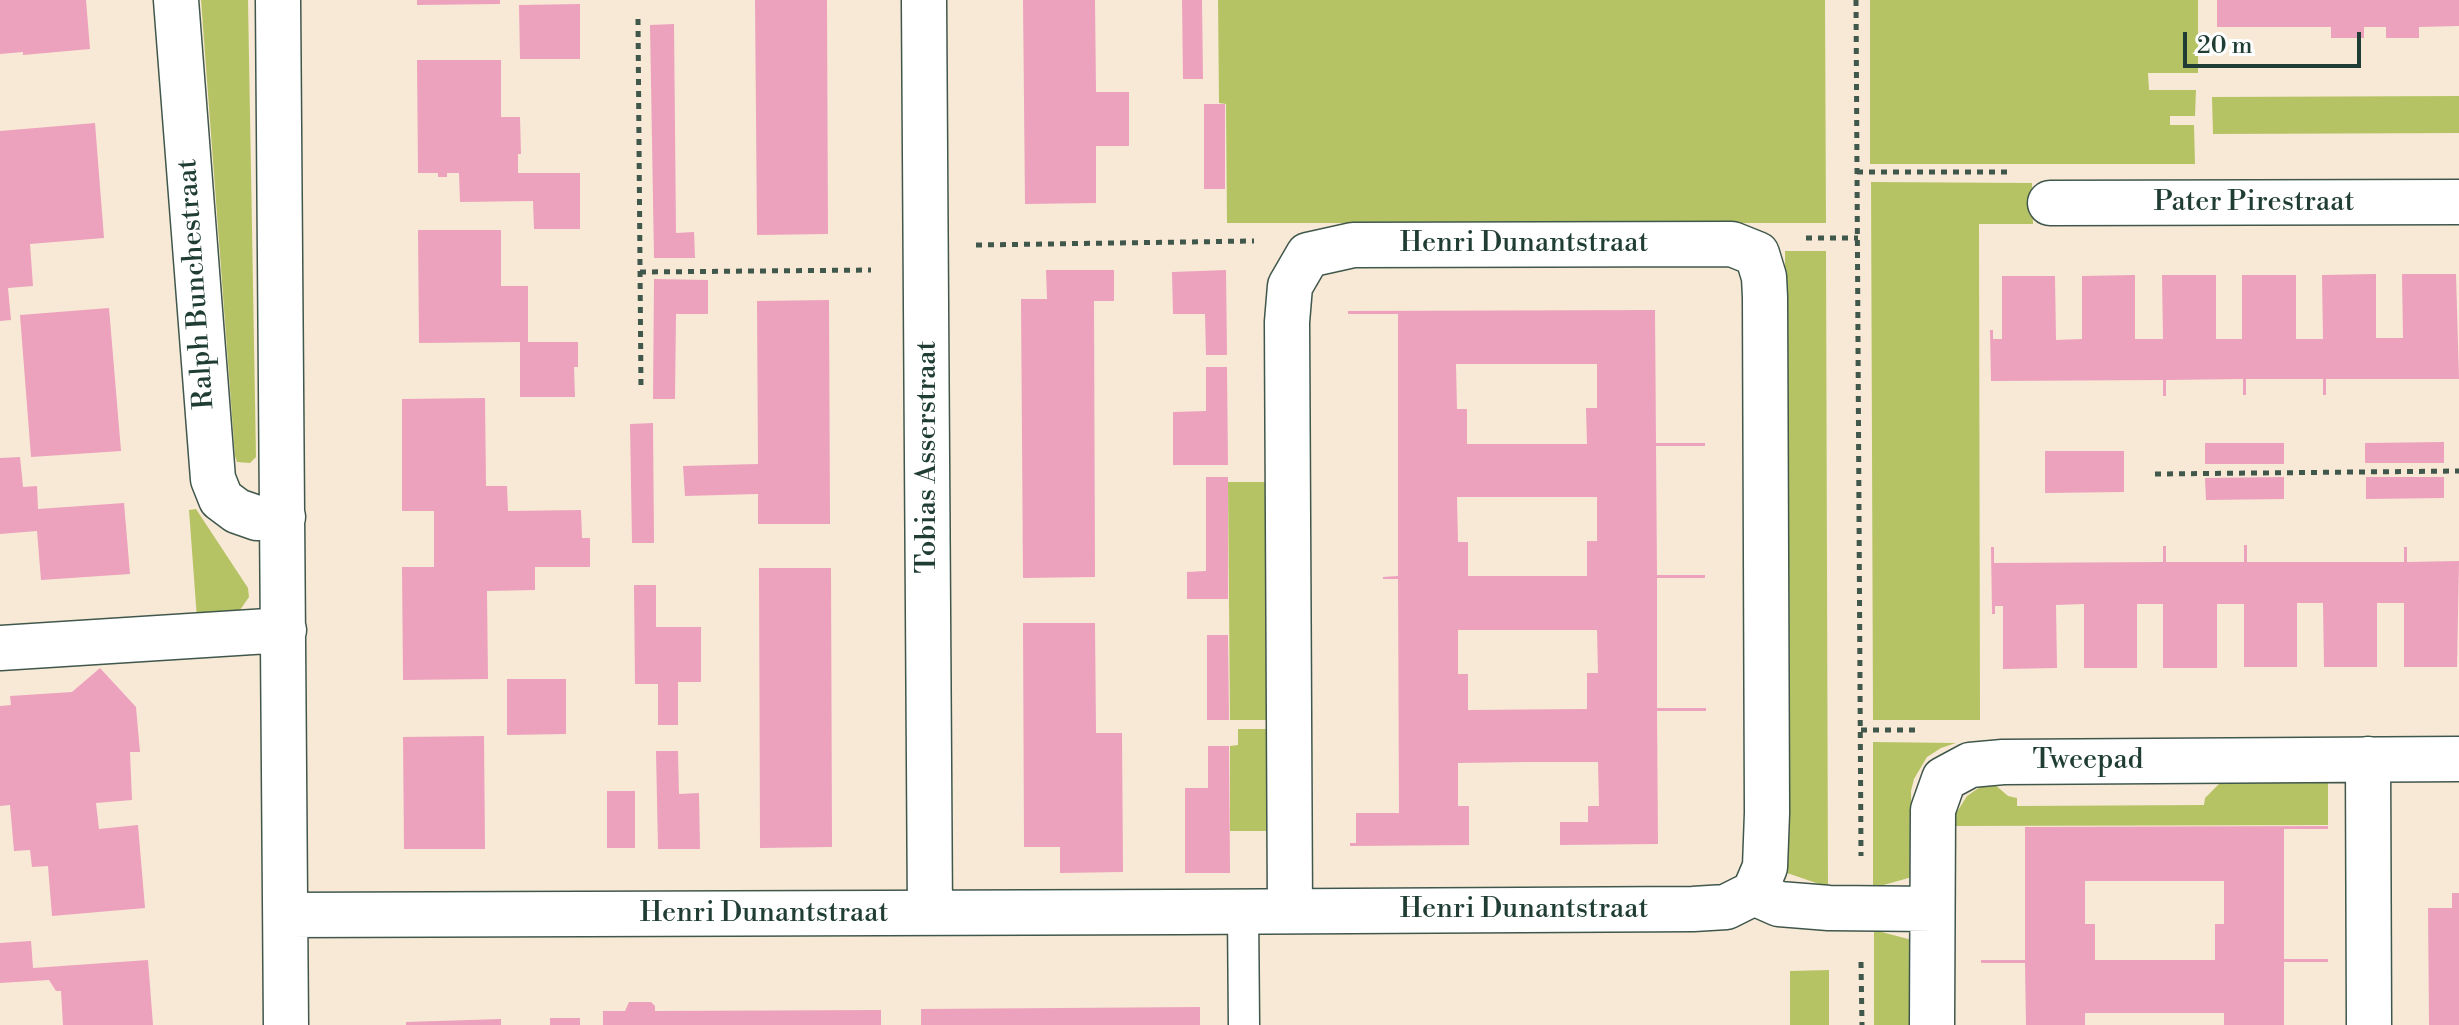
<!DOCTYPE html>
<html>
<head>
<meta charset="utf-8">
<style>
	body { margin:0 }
	#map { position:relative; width:2459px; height:1025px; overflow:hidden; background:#f8e9d6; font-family:"Libre Bodoni",serif }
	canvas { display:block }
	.scale { position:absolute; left:2183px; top:32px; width:178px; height:36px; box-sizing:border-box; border:4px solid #1f3d34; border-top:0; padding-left:10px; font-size:24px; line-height:28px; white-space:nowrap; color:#1f3d34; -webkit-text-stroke:6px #fff; paint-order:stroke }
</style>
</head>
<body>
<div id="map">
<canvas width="2459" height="1025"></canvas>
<div class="scale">20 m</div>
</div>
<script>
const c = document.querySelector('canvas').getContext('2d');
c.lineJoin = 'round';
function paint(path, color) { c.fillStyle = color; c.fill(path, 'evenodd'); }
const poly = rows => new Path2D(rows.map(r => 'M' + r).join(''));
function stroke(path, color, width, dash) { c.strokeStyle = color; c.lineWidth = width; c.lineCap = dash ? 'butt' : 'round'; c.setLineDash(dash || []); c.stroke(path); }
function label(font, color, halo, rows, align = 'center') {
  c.font = font + ' "Libre Bodoni",serif'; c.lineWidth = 8; c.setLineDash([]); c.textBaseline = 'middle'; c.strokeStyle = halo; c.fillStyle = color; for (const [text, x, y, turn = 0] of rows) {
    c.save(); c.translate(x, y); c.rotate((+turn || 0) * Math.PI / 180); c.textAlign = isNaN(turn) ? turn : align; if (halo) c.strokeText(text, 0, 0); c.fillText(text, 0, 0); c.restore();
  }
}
paint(poly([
	[201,0,248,0,256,457,250,463,237,462,235,456],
	[1218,0,1825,0,1826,223,1227,223,1226,104,1219,103],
	[1870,0,2198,0,2198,73,2148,73,2149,90,2196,90,2195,116,2170,116,2170,125,2194,125,2195,164,1870,164],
	[2459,96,2459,133,2213,134,2212,97],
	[1871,182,2032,183,2033,224,1979,224,1980,720,1873,720],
	[1785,251,1826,251,1828,887,1787,873],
	[1228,482,1267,482,1269,720,1230,720],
	[196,509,248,588,249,597,238,613,197,619,189,510],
	[1238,729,1269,729,1269,831,1230,831,1230,746,1238,745],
	[1873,742,1956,743,1941,748,1927,757,1914,779,1911,791,1912,877,1873,888],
	[2328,779,2328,825,1952,826,1955,815,1967,796,1983,785,1993,783,2008,796,2017,798,2017,806,2204,805,2205,798,2223,780],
	[1874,930,1912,940,1912,1025,1874,1025],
	[1829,970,1829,1025,1790,1025,1790,971]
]), '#b6c365');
paint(poly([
	[0,0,86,0,90,49,23,55,23,52,0,54],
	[417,0,500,0,500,4,417,5],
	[755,0,827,0,828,234,757,235],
	[1023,0,1095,0,1096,92,1129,92,1129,146,1096,146,1096,203,1025,204],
	[1182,0,1202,0,1203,79,1183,79],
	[2217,0,2459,0,2459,26,2419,27,2419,38,2386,38,2386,27,2364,27,2364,38,2331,38,2331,27,2217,27],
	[580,4,580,59,520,59,519,5],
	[674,24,676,233,694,232,695,258,654,258,650,25],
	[417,60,501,60,501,117,520,117,521,154,518,154,518,173,580,173,580,229,534,229,533,201,460,202,459,173,447,173,447,177,438,177,438,173,418,173],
	[1204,104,1225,104,1225,189,1204,189],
	[95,123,104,238,30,244,33,286,8,288,11,320,0,321,0,131],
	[418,230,501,230,501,286,528,286,528,342,578,342,578,367,574,367,575,397,520,397,520,342,419,343],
	[1046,270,1114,270,1114,301,1094,301,1095,577,1023,578,1021,299,1047,299],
	[1226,270,1227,355,1206,355,1205,314,1173,314,1172,272],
	[2376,274,2376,338,2403,338,2402,274,2456,274,2459,379,2326,379,2326,395,2323,395,2323,379,2246,379,2246,395,2243,395,2243,379,2166,380,2166,396,2163,396,2163,380,1991,381,1990,330,1993,330,1993,339,2002,339,2002,276,2055,276,2056,340,2082,339,2082,276,2135,275,2135,339,2163,339,2162,275,2216,275,2216,339,2242,339,2242,275,2296,275,2296,339,2323,339,2322,275],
	[654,279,708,280,708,314,676,314,675,399,653,399],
	[829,300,830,524,758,524,758,494,685,496,683,466,758,464,757,301],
	[109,308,121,451,31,457,20,315],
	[1655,310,1656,443,1705,443,1705,446,1656,446,1657,575,1705,575,1705,578,1657,578,1657,708,1706,708,1706,711,1657,711,1658,844,1560,845,1560,822,1588,822,1588,806,1599,806,1598,762,1528,762,1458,763,1458,806,1469,806,1469,845,1350,846,1350,843,1356,843,1356,813,1399,813,1398,579,1383,579,1383,577,1398,576,1398,314,1348,314,1348,311],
	[1456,364,1597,364,1597,408,1586,408,1587,444,1467,444,1467,409,1457,409],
	[1457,497,1597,497,1597,541,1587,541,1587,576,1468,576,1468,542,1458,542],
	[1458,630,1597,630,1598,673,1587,673,1587,709,1468,710,1468,674,1458,674],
	[1206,367,1227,367,1228,465,1173,465,1173,412,1206,411],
	[485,398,486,486,507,486,508,511,581,510,582,538,590,538,590,567,535,567,535,590,487,591,488,679,403,680,402,567,434,567,434,511,402,511,402,399],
	[653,423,654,543,632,543,630,424],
	[2444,442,2444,463,2365,463,2365,443],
	[2205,443,2284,443,2284,464,2205,464],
	[2045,451,2124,451,2124,492,2045,493],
	[20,457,23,487,37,486,38,509,124,503,130,574,41,580,37,531,0,534,0,458],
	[1206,477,1228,477,1228,599,1187,599,1187,572,1206,571],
	[2284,477,2284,499,2206,500,2205,478],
	[2366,477,2444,477,2444,498,2366,499],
	[2244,545,2247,545,2247,562,2404,562,2404,547,2407,547,2407,562,2459,561,2457,667,2404,667,2404,603,2377,603,2377,667,2324,667,2323,603,2297,603,2297,667,2244,667,2244,604,2217,604,2217,668,2163,668,2163,604,2137,604,2137,668,2084,668,2084,604,2056,605,2057,668,2003,669,2003,606,1995,606,1995,614,1992,614,1991,547,1994,547,1994,563,2163,562,2163,546,2166,546,2166,562,2244,562],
	[759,568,831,568,832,847,760,848],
	[634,585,656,585,656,627,701,627,701,682,678,682,678,725,658,725,658,684,635,684],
	[1023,623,1095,623,1096,733,1122,733,1123,872,1060,873,1060,847,1024,847],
	[1207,635,1228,635,1229,720,1207,720],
	[100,668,136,707,140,752,130,752,132,800,96,803,99,829,138,825,145,908,52,916,48,866,32,867,30,850,14,851,10,805,0,806,0,706,11,705,10,696,72,692],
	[507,679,566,679,566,734,507,735],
	[484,736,485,849,404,849,403,737],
	[1208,746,1229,746,1230,873,1185,873,1185,788,1208,788],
	[656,751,678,751,679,794,699,793,700,849,658,849],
	[607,791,635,791,635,848,607,848],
	[2328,826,2328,829,2284,829,2284,959,2328,959,2328,962,2284,962,2284,1025,2224,1025,2224,1013,2085,1013,2085,1025,2026,1025,2025,963,1981,963,1981,960,2025,960,2025,827],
	[2085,881,2224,881,2224,924,2215,924,2215,960,2095,960,2095,924,2085,924],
	[2452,893,2459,893,2459,1025,2429,1025,2428,908,2452,908],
	[31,941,33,968,148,960,153,1025,63,1025,61,991,56,991,49,980,0,983,0,943],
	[629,1002,651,1002,655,1006,655,1011,881,1010,881,1025,603,1025,603,1011,625,1011],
	[1200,1007,1200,1025,921,1025,921,1009],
	[550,1018,580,1018,580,1025,550,1025],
	[501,1019,501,1025,406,1025,406,1022]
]), '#eca1bd');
const service = poly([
	[1243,911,1244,1025]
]);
const minor = poly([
	[176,0,213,479,221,499,237,511,257,518,283,517],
	[278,0,286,1025],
	[924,0,930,913],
	[2050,203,2459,202],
	[0,648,284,630],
	[2368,759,2369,1025],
	[1754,893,1779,904,1829,908,1932,909],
	[286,915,1179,912,1693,909,1726,907,1754,893,1765,867,1767,813,1765,297,1764,277,1757,254,1732,244,1353,245,1308,255,1290,286,1287,322,1290,911],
	[1932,1025,1933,810,1944,779,1970,765,2003,762,2459,759]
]);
stroke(service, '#40574c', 33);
stroke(minor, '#40574c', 47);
stroke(poly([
	[1856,0,1861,856],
	[638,19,641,390],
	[1857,172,2008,172],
	[1806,238,1858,238],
	[976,245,1254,241],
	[640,272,871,270],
	[2155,474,2459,471],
	[1861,730,1919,730],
	[1861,962,1862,1025]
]), '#40574c', 5, [6, 6]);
stroke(service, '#fff', 30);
stroke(minor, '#fff', 44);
label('28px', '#1f3d34', '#fff', [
	["Pater Pirestraat",2254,203],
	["Henri Dunantstraat",1524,244],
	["Ralph Bunchestraat",197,284,-94],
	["Tobias Asserstraat",928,457,-90],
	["Tweepad",2088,761],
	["Henri Dunantstraat",1524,910],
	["Henri Dunantstraat",764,914]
]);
</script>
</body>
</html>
